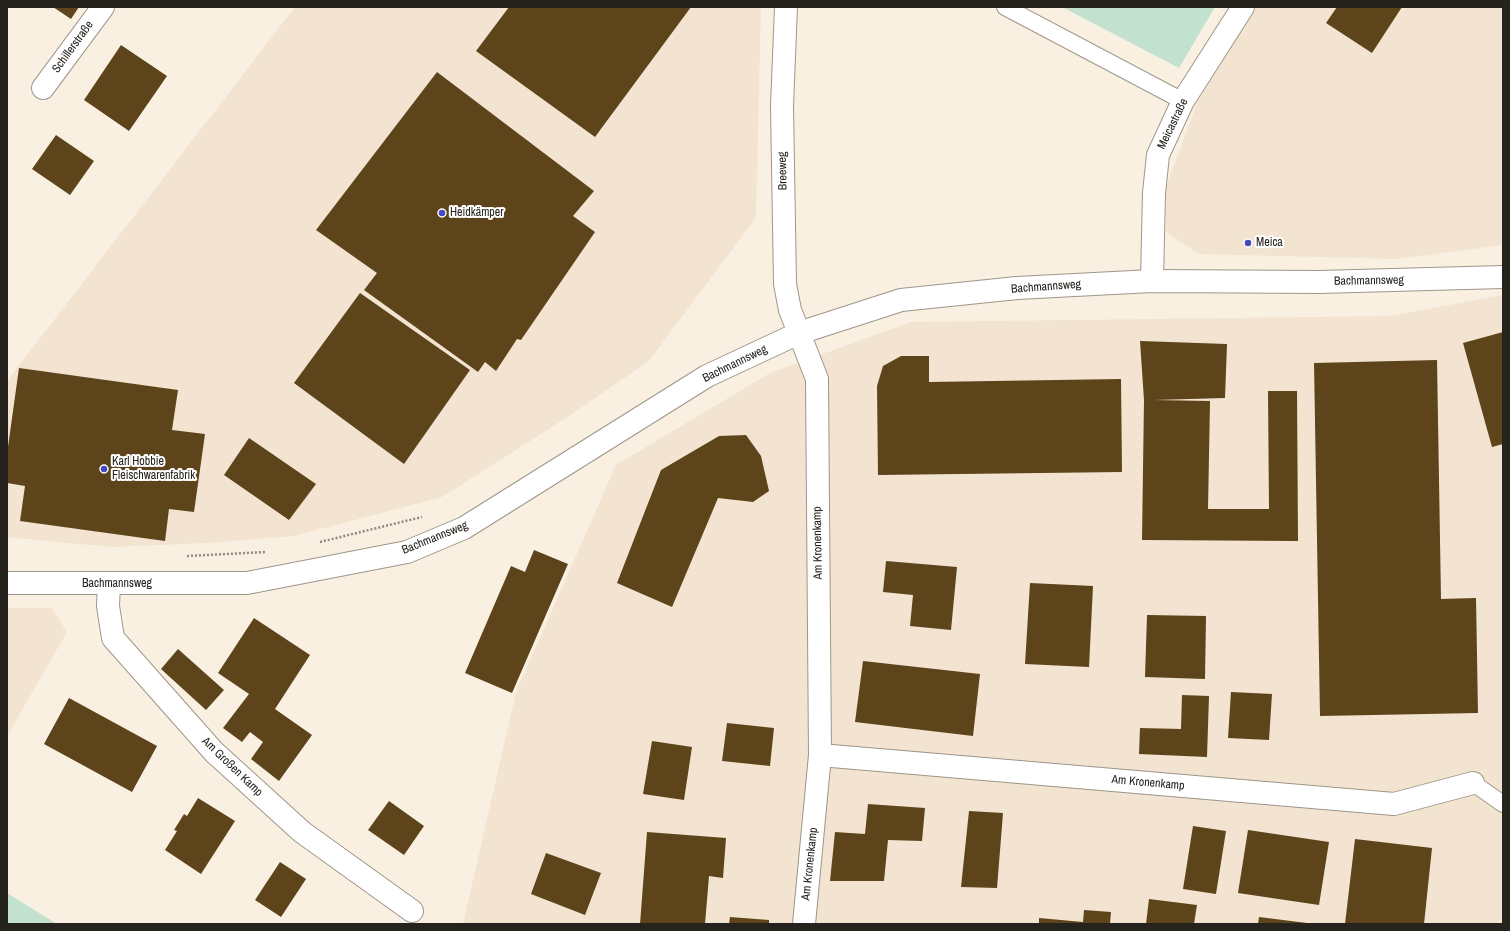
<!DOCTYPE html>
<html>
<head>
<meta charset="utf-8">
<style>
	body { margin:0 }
	#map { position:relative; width:1510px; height:931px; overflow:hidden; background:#faf0e2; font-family:"Archivo Narrow",sans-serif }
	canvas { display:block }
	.frame { position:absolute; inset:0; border:8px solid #26221d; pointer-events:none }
</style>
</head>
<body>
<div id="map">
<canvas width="1510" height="931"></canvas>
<div class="frame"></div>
</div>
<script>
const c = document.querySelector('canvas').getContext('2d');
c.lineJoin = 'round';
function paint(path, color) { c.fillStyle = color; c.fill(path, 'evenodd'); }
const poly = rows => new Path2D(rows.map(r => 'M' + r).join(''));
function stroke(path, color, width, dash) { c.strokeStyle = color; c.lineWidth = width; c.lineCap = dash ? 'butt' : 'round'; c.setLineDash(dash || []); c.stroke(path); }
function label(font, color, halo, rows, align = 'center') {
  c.font = font + ' "Archivo Narrow",sans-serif'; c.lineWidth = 4; c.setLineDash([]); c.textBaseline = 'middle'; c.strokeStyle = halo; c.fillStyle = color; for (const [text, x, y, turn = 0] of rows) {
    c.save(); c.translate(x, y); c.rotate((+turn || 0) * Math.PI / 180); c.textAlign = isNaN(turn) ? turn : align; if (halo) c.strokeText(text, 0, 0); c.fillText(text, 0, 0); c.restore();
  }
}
paint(poly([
	[295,7,761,7,756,218,649,361,566,418,442,497,294,536,208,543,111,547,7,537,7,381],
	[1255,7,1503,7,1503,245,1397,259,1199,254,1166,232,1166,187,1197,103],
	[1503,295,1503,924,463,924,516,692,616,465,770,373,911,322,1390,316],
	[7,608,52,608,67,632,7,736]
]), '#f2e4d0');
paint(poly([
	[1062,7,1215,7,1179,68],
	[7,893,57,924,7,924]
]), '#c3e1cf');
paint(poly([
	[53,7,79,7,71,19],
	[509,7,691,7,595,137,476,51],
	[1337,7,1402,7,1372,53,1326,23],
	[121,45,167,76,129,131,84,100],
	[437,72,594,191,573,216,595,232,521,340,517,339,496,371,485,362,478,372,364,290,377,273,316,230],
	[56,135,94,161,70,195,32,169],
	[360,293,470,370,404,464,294,383],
	[1503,332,1503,444,1492,447,1463,343],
	[1140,341,1227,344,1225,398,1154,400,1210,401,1208,509,1269,509,1268,391,1297,391,1298,541,1142,540,1144,400],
	[901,356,929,356,929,382,1121,379,1122,472,878,475,877,386,883,366],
	[1437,360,1441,599,1476,598,1478,713,1320,716,1314,363],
	[19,368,178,390,172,430,205,434,194,512,169,509,165,541,20,521,25,486,7,483,7,454],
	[746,435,761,456,769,491,753,502,718,498,672,607,617,583,661,470,719,436],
	[249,438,316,484,289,520,224,475],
	[534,550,568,564,512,693,465,673,511,566,525,572],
	[886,561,957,567,951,630,910,626,913,595,883,592],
	[1030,583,1093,586,1089,667,1025,664],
	[1147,615,1206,616,1205,679,1145,677],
	[254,618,310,655,275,709,312,735,279,781,251,759,263,742,250,732,242,742,223,728,249,694,218,673],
	[178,649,224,690,206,710,161,669],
	[863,661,980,674,973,736,855,722],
	[1231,692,1272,694,1269,740,1228,738],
	[1182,695,1209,696,1207,757,1139,754,1140,728,1181,729],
	[69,698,157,746,132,792,44,744],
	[727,723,774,728,770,766,722,761],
	[652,741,692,747,684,800,643,794],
	[198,798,235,821,201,874,165,850,177,831,174,830,184,814,187,816],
	[389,801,424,826,404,855,368,830],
	[868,804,925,808,922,841,888,840,884,881,830,881,835,832,865,834],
	[969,811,1003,813,997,888,961,887],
	[1193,826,1226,831,1216,894,1183,889],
	[1248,830,1329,842,1319,905,1238,893],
	[647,832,726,838,723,878,709,876,705,924,640,924],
	[1355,839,1432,848,1424,924,1345,924],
	[546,853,601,873,585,915,531,894],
	[280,862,306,879,281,917,255,900],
	[1149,899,1197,905,1194,924,1146,924],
	[1084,910,1111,912,1110,924,1039,924,1039,918,1083,922],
	[730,917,769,920,769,924,729,924],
	[1259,917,1307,923,1307,924,1258,924]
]), '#5d441b');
const service = poly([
	[1005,7,1183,101],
	[1473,783,1503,804]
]);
const minor = poly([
	[786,7,782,106,785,284,790,310,817,379,820,755,804,924],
	[43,88,103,7],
	[1152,281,1154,193,1158,155,1183,101,1243,7],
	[109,584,108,606,113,638,214,752,302,832,412,911],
	[820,755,1394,804,1473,783]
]);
const tertiary = poly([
	[7,583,247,583,407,552,464,528,707,376,799,333,901,300,1017,288,1152,281,1319,282,1503,277]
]);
stroke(service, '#9e9689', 18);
stroke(minor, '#9e9689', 24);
stroke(tertiary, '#9e9689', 24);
stroke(poly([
	[320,542,422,517],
	[187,556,266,552]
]), '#918a81', 2.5, [2, 2]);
stroke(service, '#fff', 16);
stroke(minor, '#fff', 22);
stroke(tertiary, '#fff', 22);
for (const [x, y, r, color] of [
	[442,213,4,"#4349be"],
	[1248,243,4,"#4349be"],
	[104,469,4,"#4349be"]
]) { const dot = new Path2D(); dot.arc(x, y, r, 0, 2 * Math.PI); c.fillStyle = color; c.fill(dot); stroke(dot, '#fff', 1.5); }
label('12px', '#26221d', '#fff', [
	["Schillerstraße",73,47,-54],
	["Meicastraße",1173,124,-64],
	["Breeweg",783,171,-91],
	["Bachmannsweg",1369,281,-1],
	["Bachmannsweg",1046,287,-4],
	["Bachmannsweg",735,364,-26],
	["Bachmannsweg",435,538,-22],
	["Am Kronenkamp",818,543,-91],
	["Bachmannsweg",117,584],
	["Am Großen Kamp",232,767,44],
	["Am Kronenkamp",1148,783,5],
	["Am Kronenkamp",810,864,-84]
]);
label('12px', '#26221d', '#fff', [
	["Heidkämper",450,213],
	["Meica",1256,243],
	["Karl Hobbie",112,462],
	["Fleischwarenfabrik",112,476]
], 'left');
</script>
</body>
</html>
